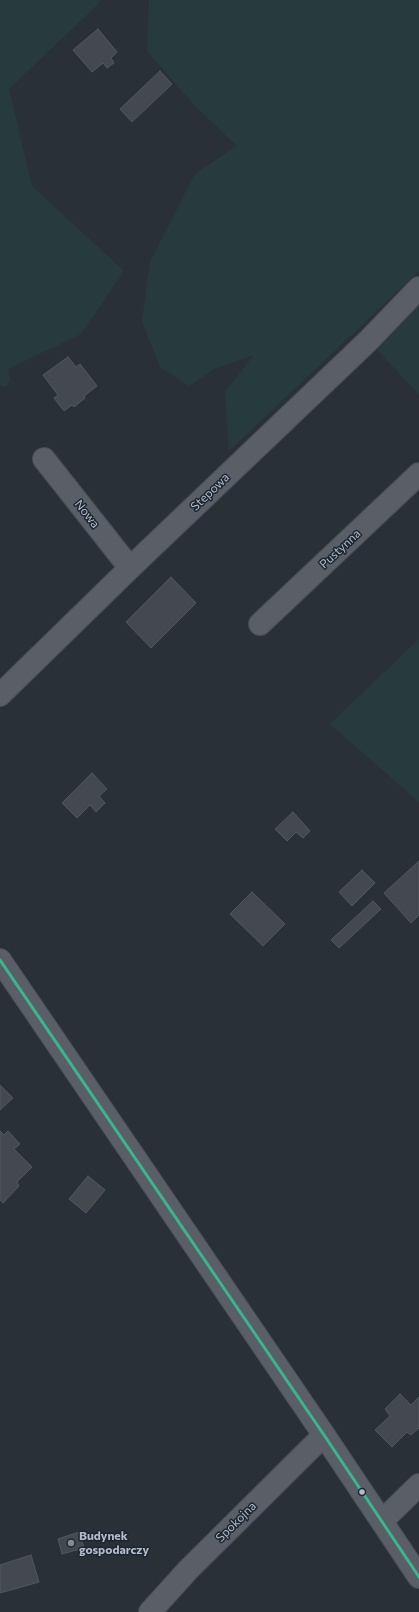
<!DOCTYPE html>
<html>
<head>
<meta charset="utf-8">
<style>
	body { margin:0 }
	canvas { display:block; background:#2a3038 }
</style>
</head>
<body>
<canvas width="419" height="1612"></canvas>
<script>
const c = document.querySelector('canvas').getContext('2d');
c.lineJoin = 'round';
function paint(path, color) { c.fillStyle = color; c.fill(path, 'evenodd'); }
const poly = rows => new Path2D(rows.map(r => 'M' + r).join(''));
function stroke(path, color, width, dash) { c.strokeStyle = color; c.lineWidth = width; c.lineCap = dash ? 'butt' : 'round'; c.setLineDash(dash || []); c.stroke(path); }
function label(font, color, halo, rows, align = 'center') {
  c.font = font + ' Commissioner,sans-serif'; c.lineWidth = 3; c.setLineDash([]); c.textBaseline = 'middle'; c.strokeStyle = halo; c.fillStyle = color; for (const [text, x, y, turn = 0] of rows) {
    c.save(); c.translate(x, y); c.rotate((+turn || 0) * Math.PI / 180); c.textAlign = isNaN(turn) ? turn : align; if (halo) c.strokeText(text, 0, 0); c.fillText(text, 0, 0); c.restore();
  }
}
paint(poly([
	[0,0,101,0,96,6,9,89,32,186,124,271,81,334,8,369,10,380,6,387,0,386],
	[149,0,419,0,419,271,229,451,225,392,254,355,214,369,189,386,160,367,142,321,150,262,195,174,237,146,193,104,147,51],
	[419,303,419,395,375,347],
	[419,639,419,802,330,724]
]), '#273a3e');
const building = poly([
	[98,29,117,52,111,58,114,63,107,68,103,63,92,72,73,50,98,29],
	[160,71,172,84,132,122,120,109,160,71],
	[68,357,76,367,80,364,97,386,84,396,85,398,74,407,72,405,64,411,54,398,58,395,43,375,68,357],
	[171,577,196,603,151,648,126,622,171,577],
	[92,773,107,789,99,796,105,803,96,812,90,805,77,818,62,803,92,773],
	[293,812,310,831,303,838,296,832,287,841,275,829,293,812],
	[419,861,419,915,411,923,384,893,419,861],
	[362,870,375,883,352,906,339,892,362,870],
	[252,892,285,924,263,946,230,914,252,892],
	[373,901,381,909,339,948,331,940,373,901],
	[0,1085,13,1098,0,1110,0,1085],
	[0,1131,4,1135,8,1131,20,1144,14,1149,32,1167,17,1182,19,1186,3,1203,0,1200,0,1131],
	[88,1176,105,1190,86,1213,69,1199,88,1176],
	[400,1394,411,1405,419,1397,419,1428,411,1435,407,1432,392,1447,375,1430,390,1416,385,1409,400,1394],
	[79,1532,84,1548,62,1554,58,1539,79,1532],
	[31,1555,39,1582,0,1593,0,1565,31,1555]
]);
paint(building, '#444950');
stroke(building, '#52575f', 1);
const minor = poly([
	[44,459,130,568],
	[260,624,419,474],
	[0,695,130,568,368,341,419,288],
	[0,960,324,1435,419,1577],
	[382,1521,419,1485],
	[150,1612,188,1570,324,1435]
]);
stroke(minor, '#484c53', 24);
stroke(minor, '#5a5e66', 22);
stroke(poly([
	[0,960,324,1435,419,1577]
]), '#3ab68c', 3);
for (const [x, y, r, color] of [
	[362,1492,3.5,"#b4bcc9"],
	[71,1543,4,"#848b96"]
]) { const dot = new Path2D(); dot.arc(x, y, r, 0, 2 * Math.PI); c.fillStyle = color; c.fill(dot); stroke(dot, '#1d2633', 1.5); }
label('12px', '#b4bcc9', '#1d2633', [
	["Stepowa",210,492,-44],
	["Nowa",87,514,52],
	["Pustynna",340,549,-43],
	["Spokojna",236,1522,-45]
]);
label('bold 12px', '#b4bcc9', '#1d2633', [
	["Budynek",79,1536],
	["gospodarczy",79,1550]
], 'left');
</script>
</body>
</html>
